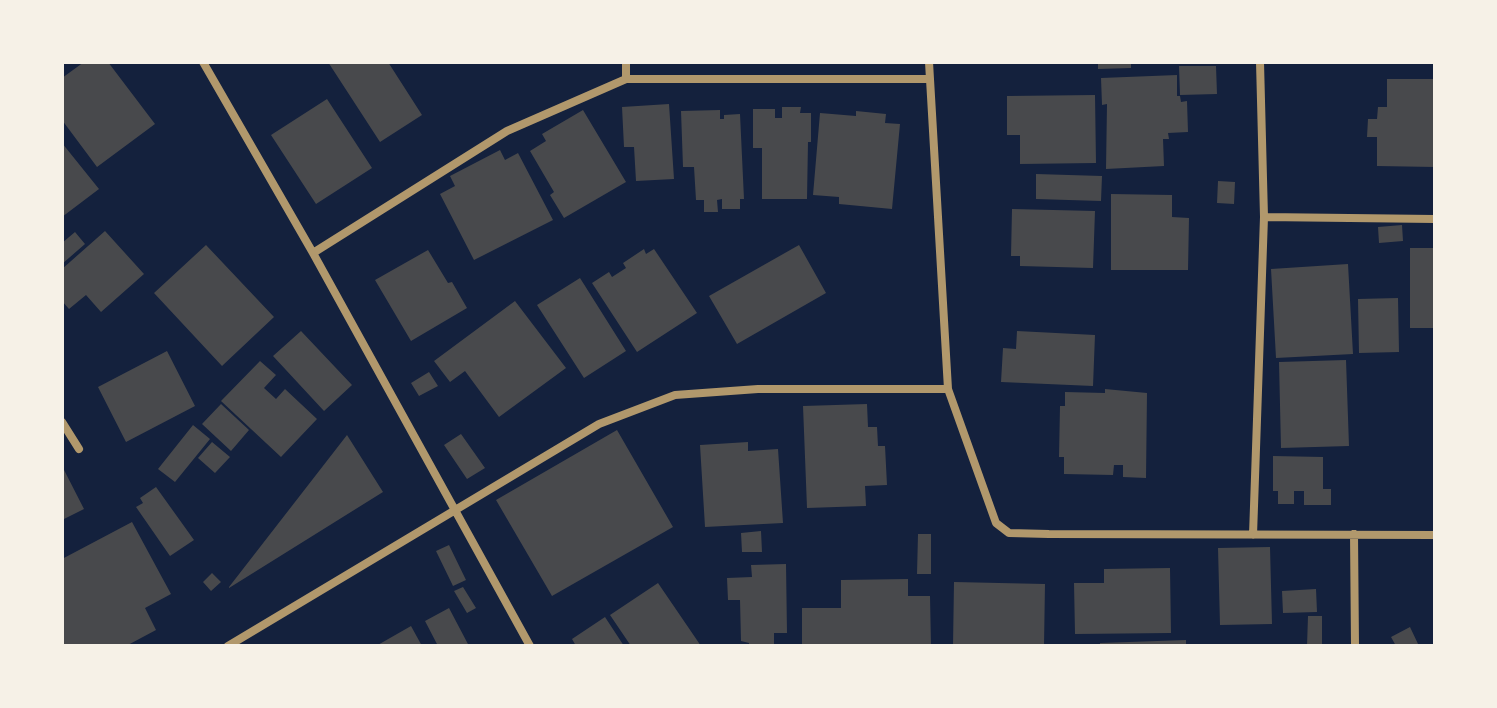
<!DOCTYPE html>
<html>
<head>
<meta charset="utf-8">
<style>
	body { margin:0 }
	#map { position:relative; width:1497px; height:708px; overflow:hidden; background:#14213d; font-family:Mulish,sans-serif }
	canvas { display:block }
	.frame { position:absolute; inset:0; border:64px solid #f6f1e7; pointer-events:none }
</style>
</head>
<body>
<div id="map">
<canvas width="1497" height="708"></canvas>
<div class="frame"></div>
</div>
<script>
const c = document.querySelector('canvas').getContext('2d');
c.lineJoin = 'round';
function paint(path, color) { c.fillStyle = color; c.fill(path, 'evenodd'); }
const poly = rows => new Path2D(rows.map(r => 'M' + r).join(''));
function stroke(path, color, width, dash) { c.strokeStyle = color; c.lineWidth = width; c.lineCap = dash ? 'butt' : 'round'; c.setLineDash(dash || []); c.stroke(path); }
paint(poly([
	[84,62,108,62,155,124,97,167,62,120,62,78],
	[328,62,388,62,422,115,380,142],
	[1098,62,1131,62,1131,68,1098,69],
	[1179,66,1216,66,1217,94,1180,95],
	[1177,75,1177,96,1180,96,1181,102,1187,101,1188,132,1168,133,1169,139,1163,139,1164,166,1106,169,1107,104,1102,105,1101,78],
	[1387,79,1435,79,1435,167,1377,166,1377,137,1367,137,1368,119,1377,119,1378,107,1387,107],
	[1095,95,1096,163,1020,164,1020,135,1007,135,1007,96],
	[327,99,372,168,316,204,271,135],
	[669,104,674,179,636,181,634,147,624,147,622,107],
	[782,107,801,107,800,113,811,113,811,142,808,142,807,199,762,199,762,148,753,148,753,109,775,109,775,118,782,118],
	[583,110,626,182,564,218,550,195,554,192,530,151,546,141,542,134],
	[720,110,720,119,724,119,724,115,740,114,744,199,740,199,740,209,722,209,722,199,717,200,718,212,704,212,704,200,696,200,694,167,683,167,681,111],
	[856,111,886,114,885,123,900,124,892,209,839,204,839,197,813,195,820,113,856,116],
	[62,143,99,189,62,217],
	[500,150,505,160,518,153,553,220,474,260,440,194,455,186,450,176],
	[1036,174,1102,176,1101,201,1036,199],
	[1218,181,1235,182,1234,204,1217,203],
	[1111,194,1172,195,1172,217,1189,218,1188,270,1111,270],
	[1012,209,1095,211,1093,268,1020,266,1020,256,1011,256],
	[1402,225,1403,241,1379,243,1378,227],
	[105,231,144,274,101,312,86,295,69,309,62,301,62,269],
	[75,232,85,244,62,264,62,243],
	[206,245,274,317,222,366,154,293],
	[799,245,826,293,737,344,709,296],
	[1410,248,1435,248,1435,328,1410,328],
	[644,249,646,254,654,249,697,313,637,352,592,283,609,272,612,277,626,268,623,263],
	[428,250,448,283,452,282,467,308,411,341,375,280],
	[1348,264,1353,354,1276,358,1271,269],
	[580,278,626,351,584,378,537,305],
	[1398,298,1399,352,1359,353,1358,299],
	[515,301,566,368,499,417,465,371,450,382,434,361],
	[301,331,352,385,324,411,273,356],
	[1017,331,1095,335,1093,386,1001,382,1003,348,1016,349],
	[167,351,195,406,126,442,98,387],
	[1346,360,1349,446,1281,448,1279,362],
	[260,361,276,375,264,388,276,399,285,389,317,419,281,457,221,401],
	[429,372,438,386,419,396,411,383],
	[1105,389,1147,393,1146,478,1123,477,1123,465,1114,465,1113,475,1064,474,1064,457,1059,457,1060,406,1065,406,1065,392,1105,393],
	[221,404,249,430,231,451,202,424],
	[867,404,868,427,877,427,878,446,885,446,887,485,865,486,866,506,807,508,803,406],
	[193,425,210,439,175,482,158,469],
	[617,430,673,527,552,596,496,500],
	[461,434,485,468,467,479,444,445],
	[347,435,383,492,229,588,229,587],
	[212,442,230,457,215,473,198,458],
	[748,442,748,451,778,449,783,523,705,527,700,445],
	[1273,456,1323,457,1323,489,1331,489,1331,505,1304,505,1304,491,1294,491,1294,504,1278,504,1278,491,1273,491],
	[62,466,84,509,62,520],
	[156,487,194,540,170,556,136,507,143,503,140,498],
	[132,522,171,594,145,608,156,630,126,646,62,646,62,559],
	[761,531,762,552,742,552,741,533],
	[918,534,931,534,931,574,917,574],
	[449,545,466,580,453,586,436,551],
	[1270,547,1272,624,1220,625,1218,548],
	[786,564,787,633,774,633,774,646,749,646,749,643,741,641,740,600,728,600,727,578,752,577,751,565],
	[1170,568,1171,633,1075,634,1074,583,1104,583,1104,569],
	[212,573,221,582,211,591,203,582],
	[908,579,908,596,930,596,931,646,802,646,802,608,841,608,841,580],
	[954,582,1045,584,1044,646,953,646],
	[658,583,701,646,631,646,610,615],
	[463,587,476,608,467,613,454,591],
	[1316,589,1317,612,1283,613,1282,591],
	[449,608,469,646,438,646,425,621],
	[1308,616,1322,616,1322,646,1307,646],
	[605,617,624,646,576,646,572,639],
	[411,626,422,646,376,646],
	[1410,627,1419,646,1396,646,1391,637],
	[1186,640,1186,646,1100,646,1100,643]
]), '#48494c');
stroke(poly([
	[203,62,313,253,530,646],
	[626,62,626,79],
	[929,62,948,389,996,523,1009,533,1049,534,1435,535],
	[1264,217,1435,219],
	[313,253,507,131,626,79,929,79],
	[62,422,79,449],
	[1354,534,1355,646],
	[1253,535,1264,217,1260,62],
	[228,646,599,424,675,395,758,389,948,389]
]), '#b1986c', 8);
</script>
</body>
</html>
